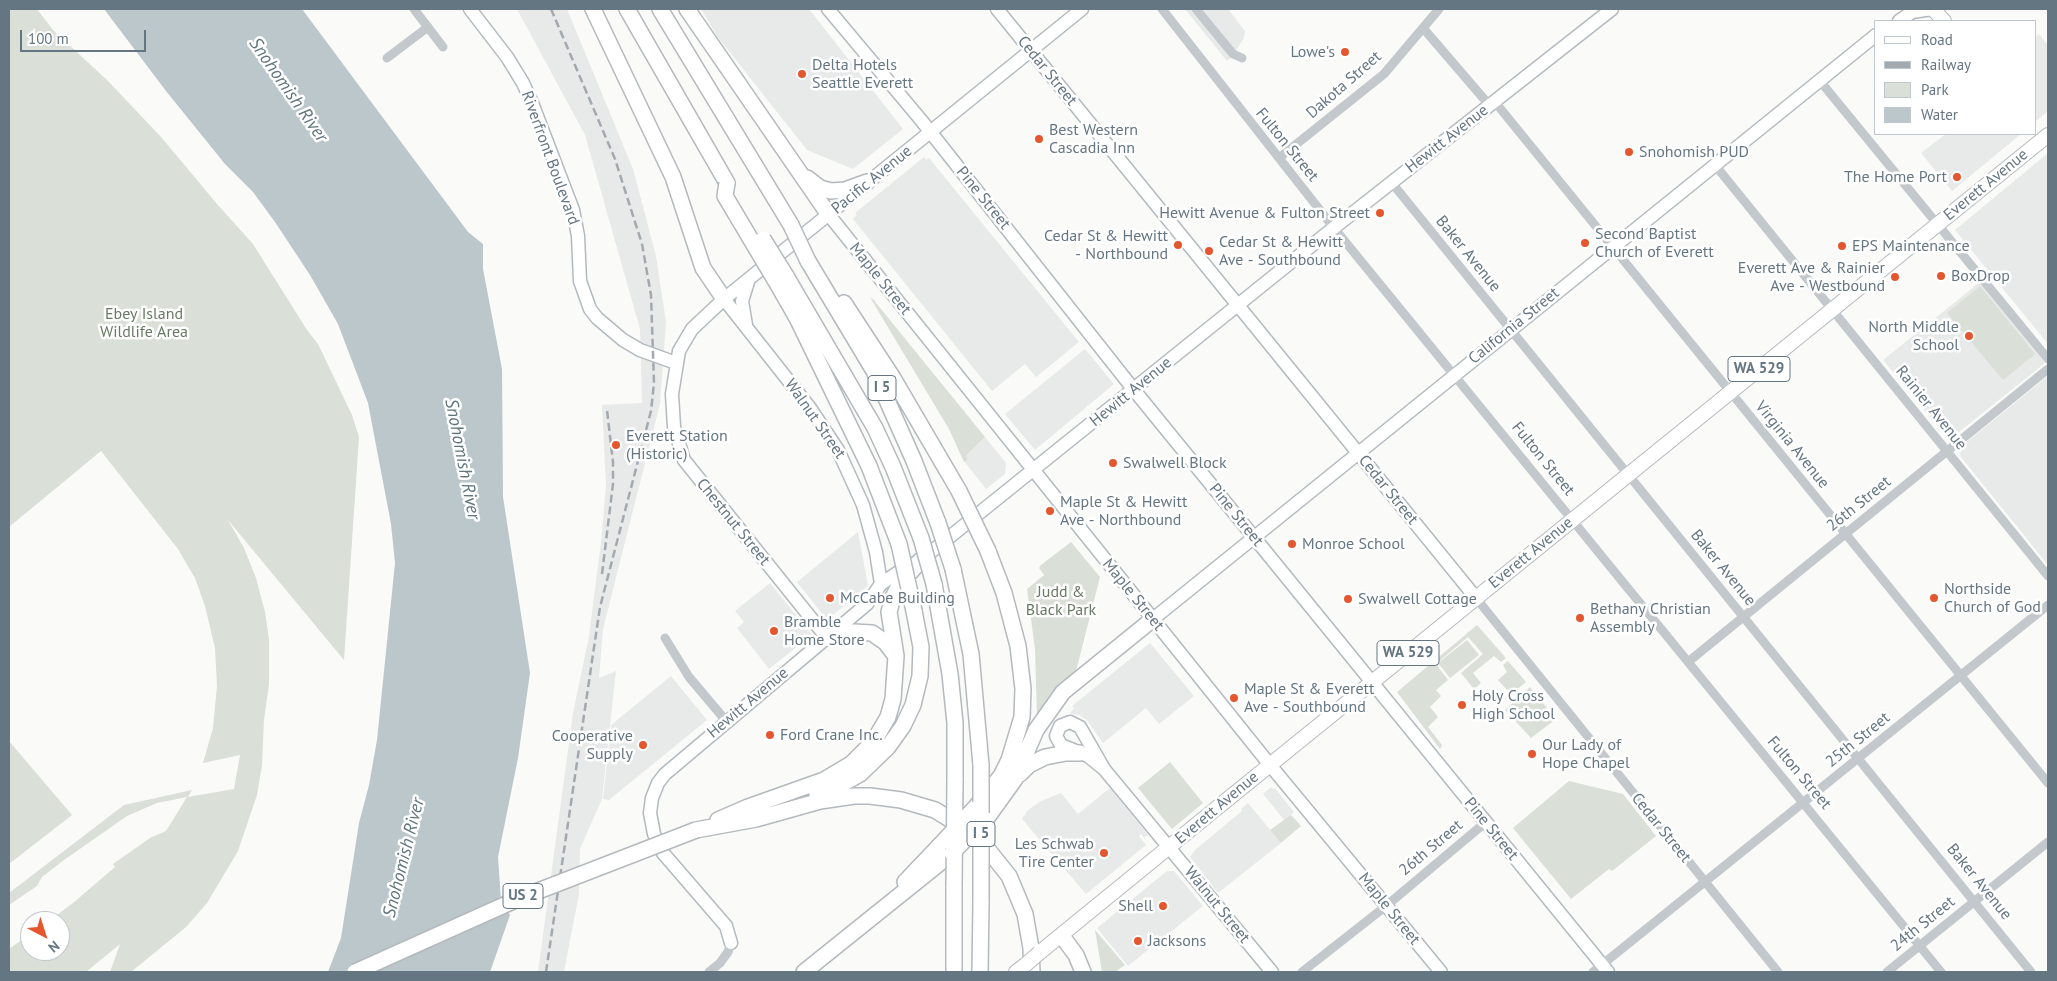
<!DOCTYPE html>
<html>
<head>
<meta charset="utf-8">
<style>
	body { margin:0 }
	#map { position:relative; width:2057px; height:981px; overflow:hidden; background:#fafaf8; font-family:"PT Sans",sans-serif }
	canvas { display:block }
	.frame { position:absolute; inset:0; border:10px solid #657683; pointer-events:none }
	.legend { position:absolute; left:1874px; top:20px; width:162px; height:115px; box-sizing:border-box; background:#fff; border:1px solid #c1c8cd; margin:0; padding:6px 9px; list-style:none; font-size:15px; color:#657683 }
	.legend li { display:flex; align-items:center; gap:10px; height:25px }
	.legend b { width:25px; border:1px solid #c1c8cd }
	.north { position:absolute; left:20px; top:911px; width:50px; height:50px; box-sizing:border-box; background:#fff; border:1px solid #c1c8cd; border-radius:50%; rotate:140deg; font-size:14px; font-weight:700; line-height:20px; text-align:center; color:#657683 }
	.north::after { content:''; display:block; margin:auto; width:18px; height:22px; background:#e4572e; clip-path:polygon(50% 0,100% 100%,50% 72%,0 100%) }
	.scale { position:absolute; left:20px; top:30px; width:126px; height:22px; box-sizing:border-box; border:2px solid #657683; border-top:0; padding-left:6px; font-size:15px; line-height:18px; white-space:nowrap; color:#657683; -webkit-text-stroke:4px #fff; paint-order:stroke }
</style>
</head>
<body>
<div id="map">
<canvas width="2057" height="981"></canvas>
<div class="frame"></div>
<ul class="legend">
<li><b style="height:6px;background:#fff"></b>Road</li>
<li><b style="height:6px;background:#a2aab0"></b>Railway</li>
<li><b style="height:14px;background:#dadfd7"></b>Park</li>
<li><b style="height:14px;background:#bbc7cb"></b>Water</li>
</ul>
<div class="north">N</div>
<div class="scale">100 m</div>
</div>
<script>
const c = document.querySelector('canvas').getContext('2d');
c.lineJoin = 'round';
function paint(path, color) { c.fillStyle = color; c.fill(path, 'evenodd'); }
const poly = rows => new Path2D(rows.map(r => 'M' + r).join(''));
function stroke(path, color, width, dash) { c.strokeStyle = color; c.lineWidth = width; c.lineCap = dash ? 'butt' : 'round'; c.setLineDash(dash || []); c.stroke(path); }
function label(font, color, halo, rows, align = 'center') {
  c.font = font + ' "PT Sans",sans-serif'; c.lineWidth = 5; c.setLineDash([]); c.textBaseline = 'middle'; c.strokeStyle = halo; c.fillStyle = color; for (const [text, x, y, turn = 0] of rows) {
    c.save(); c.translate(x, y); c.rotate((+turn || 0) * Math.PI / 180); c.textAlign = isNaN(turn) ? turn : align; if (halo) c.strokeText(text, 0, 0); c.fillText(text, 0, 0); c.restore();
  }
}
paint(poly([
	[517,9,567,9,633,169,656,256,666,322,660,404,603,629,599,678,616,671,602,799,580,849,579,894,564,972,538,972,573,713,589,636,601,542,606,486,602,405,642,403,640,329,585,135],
	[701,9,809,9,903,129,853,169,807,150,717,36],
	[1185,9,1228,9,1245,31,1244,38,1232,57,1227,61],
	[2039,34,2048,45,2048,111,2036,121,2036,37],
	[1946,134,2021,134,1952,191,1921,153],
	[2048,153,2048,344,1955,230],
	[924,157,926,160,929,158,1079,342,1036,377,1025,364,992,391,853,219,857,215,855,213],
	[1980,282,2045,363,1954,436,1947,438,1883,360],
	[1085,349,1114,384,1035,450,1005,414],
	[2048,376,2048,565,1961,457,1959,451,1963,445],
	[985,437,1006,463,1005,474,986,489,964,461,968,459,966,456],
	[858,532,868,586,827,620,797,582],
	[770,583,812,635,769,669,737,628,744,622,735,611],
	[1150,643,1194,696,1159,724,1146,708,1103,743,1087,720,1079,715,1070,714,1074,708,1072,706],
	[671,676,707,720,609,800,603,799,611,725],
	[1271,787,1273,789,1275,788,1294,812,1285,821,1263,794],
	[1110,788,1148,835,1144,838,1141,834,1139,836,1146,845,1086,894,1022,819,1028,810,1041,801,1061,793,1078,814],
	[1248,803,1281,843,1218,893,1190,857,1195,850,1242,811,1241,809],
	[1167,871,1174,871,1203,906,1128,966,1097,928]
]), '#e8e9e9');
paint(poly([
	[9,9,37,9,53,30,108,81,161,137,217,204,253,244,307,330,318,344,352,415,359,437,344,660,228,520,244,548,256,578,265,612,269,639,269,684,264,720,262,765,257,795,238,851,207,903,186,927,131,972,110,972,120,944,86,972,9,972,9,949,30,934,30,951,60,951,60,921,49,921,73,903,115,867,113,864,150,838,166,831,187,797,157,803,127,816,64,860,42,877,37,886,9,905,9,893,124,805,192,790,188,797,234,789,240,755,203,763,213,728,217,686,215,648,205,606,195,578,178,549,101,451,9,527],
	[1980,286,2035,354,2003,380,1947,313],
	[872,298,985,437,966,456,968,459,964,462,949,429,871,299],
	[1071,542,1100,577,1075,675,1037,718,1035,649,1027,589,1044,575,1039,568,1041,565],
	[1477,625,1506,658,1501,662,1494,656,1473,673,1481,683,1474,689,1461,673,1483,654,1468,637,1436,664,1448,680,1436,690,1441,696,1430,707,1438,717,1428,727,1442,745,1440,749,1397,692],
	[1467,640,1479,655,1450,678,1438,663],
	[1508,661,1526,682,1511,694,1498,680,1507,672,1503,665],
	[1530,687,1556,719,1531,738,1505,710],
	[9,741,72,815,9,864],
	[1170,762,1203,803,1172,829,1138,788],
	[1569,781,1623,794,1656,836,1612,871,1609,869,1571,899,1513,828],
	[1291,815,1301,826,1281,843,1270,830],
	[1095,930,1125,965,1115,972,1102,972]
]), '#dadfd7');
paint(poly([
	[104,9,302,9,468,232,483,244,483,269,502,369,503,497,530,673,518,758,498,857,501,901,510,915,490,972,328,972,341,938,359,823,369,785,377,740,395,563,391,524,368,403,338,324,310,275,275,222,253,192,225,164,166,91]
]), '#bbc7cb');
const secondary = poly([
	[470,9,507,57,523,83,532,103,573,210,578,236,580,281,590,309,597,318,623,340,640,350,676,363],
	[828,9,921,120,1134,390,1608,972],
	[997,9,1476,598],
	[1899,21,1912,12,1932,9],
	[829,215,1270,765,1441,972],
	[724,299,810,408,838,450,863,505,876,552,881,584],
	[746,325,742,301,749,279],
	[1153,619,1876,35],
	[827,638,684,460,674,427,672,394,679,351,692,329,724,299,1082,9],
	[1104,769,1088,756,1061,745,1056,736,1060,726,1070,722,1080,727,1104,769,1272,972],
	[731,943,726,926,663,853,654,834,650,813,652,798,658,783,665,774,867,604,881,584,900,571,921,560,1326,234,1612,9]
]);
const primary = poly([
	[1933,9,1944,21],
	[1039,953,1218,807,2048,135],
	[1016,972,1024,966]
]);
const highway = poly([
	[593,9,673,177,703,268,724,299],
	[627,9,727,183],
	[660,9,791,225],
	[687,9,829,215],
	[807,178,820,188,831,191,845,190,867,182],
	[808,261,874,371,914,461,938,523],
	[786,276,875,428,893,467,921,538],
	[778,285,797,318,869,466,899,544],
	[844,303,893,378,959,491],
	[953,569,971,654,981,765],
	[934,584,950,674,955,723,955,780],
	[835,631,872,633,885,642,895,655],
	[1020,774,1029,765,1045,757,1066,753,1080,753],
	[817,794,837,787,860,774,888,747,903,726,913,705,920,676,921,647,914,611],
	[975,808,1001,776,1009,760,1022,717,1023,689,1018,646,1004,593,988,551],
	[987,818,1015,779,1036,730,1063,692,1153,619],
	[718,820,748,807,824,780,851,764,874,741,888,717,893,699,896,656,889,612,893,597,900,584,921,560],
	[696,830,756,819,820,801,854,796,870,796,901,800,935,810,961,826,985,846,1009,876,1025,914,1031,948,1032,972],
	[905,882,944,841],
	[1062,936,1076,955,1083,972],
	[804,972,951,854],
	[954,972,954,886],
	[980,972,981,903]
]);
stroke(secondary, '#b3babf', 15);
stroke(primary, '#b5babe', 16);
stroke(highway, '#b4b9bd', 18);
stroke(poly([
	[414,9,443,47],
	[1162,9,1334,228,1941,972],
	[1196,9,1233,54,1242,58],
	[1423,28,1490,106],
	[387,58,428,27],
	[1820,81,2048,359],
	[1495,102,2048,783],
	[1279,158,1384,74,1439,9],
	[1715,165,2048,576],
	[1392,183,2031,972],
	[1476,598,1778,972],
	[665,638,689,677,727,722],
	[1688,662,2048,369],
	[709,972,720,963,728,952,731,943],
	[1302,972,1386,906,1486,822],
	[1593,972,2048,605],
	[1887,972,2048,842]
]), '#c3c8cc', 9);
stroke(secondary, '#fff', 12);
stroke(primary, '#fff', 14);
stroke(highway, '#fff', 15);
stroke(poly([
	[602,574,613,484,613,462,607,410],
	[546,972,600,607,651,411,654,383,651,295,642,244,615,159,551,9]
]), '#a2aab0', 2.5, [8, 4]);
const primaryBridge = poly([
	[1024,966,1039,953]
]);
const highwayBridge = poly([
	[727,183,725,196,778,285],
	[791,225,808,261],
	[763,239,786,276],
	[959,491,988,551],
	[938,523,953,569],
	[921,538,934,584],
	[899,544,914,611],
	[944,841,974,809],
	[952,853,985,819],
	[954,886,955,780],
	[981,903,981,765],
	[355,972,520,898,696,830]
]);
stroke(primaryBridge, '#b5babe', 16, []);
stroke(highwayBridge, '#b4b9bd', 18, []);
stroke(primaryBridge, '#fff', 14);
stroke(highwayBridge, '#fff', 15);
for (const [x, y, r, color] of [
	[1345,52,5,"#e4572e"],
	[802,74,5,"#e4572e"],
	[1039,139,5,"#e4572e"],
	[1629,152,5,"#e4572e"],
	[1957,177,5,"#e4572e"],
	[1380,213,5,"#e4572e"],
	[1585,243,5,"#e4572e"],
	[1178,245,5,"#e4572e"],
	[1842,246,5,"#e4572e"],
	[1209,251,5,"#e4572e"],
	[1941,276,5,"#e4572e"],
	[1895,277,5,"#e4572e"],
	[1969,336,5,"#e4572e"],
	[616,445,5,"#e4572e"],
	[1113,463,5,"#e4572e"],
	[1050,511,5,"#e4572e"],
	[1292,544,5,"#e4572e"],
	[830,598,5,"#e4572e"],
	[1934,598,5,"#e4572e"],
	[1348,599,5,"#e4572e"],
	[1580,618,5,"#e4572e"],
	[774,631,5,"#e4572e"],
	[1234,698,5,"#e4572e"],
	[1462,705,5,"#e4572e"],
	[770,735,5,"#e4572e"],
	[643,745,5,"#e4572e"],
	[1532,754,5,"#e4572e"],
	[1104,853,5,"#e4572e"],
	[1163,906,5,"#e4572e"],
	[1138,941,5,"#e4572e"]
]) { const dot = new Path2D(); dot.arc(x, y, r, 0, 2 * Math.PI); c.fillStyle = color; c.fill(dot); stroke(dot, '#fff', 2); }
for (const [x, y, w] of [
	[1759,369,62],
	[882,388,28],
	[1408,653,62],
	[981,834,28],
	[523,896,40]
]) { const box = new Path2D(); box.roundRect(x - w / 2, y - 12.5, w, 25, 4); c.fillStyle = '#fff'; c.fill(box); stroke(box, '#657683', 1); }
label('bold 15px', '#657683', null, [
	["WA 529",1759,369],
	["I 5",882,388],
	["WA 529",1408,653],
	["I 5",981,834],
	["US 2",523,896]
]);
label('16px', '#657683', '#fff', [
	["Lowe's",1335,52,"right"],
	["Delta Hotels",812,65],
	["Seattle Everett",812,83],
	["Best Western",1049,130],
	["Cascadia Inn",1049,148],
	["Snohomish PUD",1639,152],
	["The Home Port",1947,177,"right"],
	["Hewitt Avenue & Fulton Street",1370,213,"right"],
	["Second Baptist",1595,234],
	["Church of Everett",1595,252],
	["Cedar St & Hewitt",1168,236,"right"],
	["- Northbound",1168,254,"right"],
	["Cedar St & Hewitt",1219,242],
	["Ave - Southbound",1219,260],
	["EPS Maintenance",1852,246],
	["Everett Ave & Rainier",1885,268,"right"],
	["Ave - Westbound",1885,286,"right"],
	["BoxDrop",1951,276],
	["North Middle",1959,327,"right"],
	["School",1959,345,"right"],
	["Everett Station",626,436],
	["(Historic)",626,454],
	["Swalwell Block",1123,463],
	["Maple St & Hewitt",1060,502],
	["Ave - Northbound",1060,520],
	["Monroe School",1302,544],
	["Northside",1944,589],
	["Church of God",1944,607],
	["McCabe Building",840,598],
	["Swalwell Cottage",1358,599],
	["Bethany Christian",1590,609],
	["Assembly",1590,627],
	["Bramble",784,622],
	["Home Store",784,640],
	["Maple St & Everett",1244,689],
	["Ave - Southbound",1244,707],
	["Holy Cross",1472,696],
	["High School",1472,714],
	["Ford Crane Inc.",780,735],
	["Cooperative",633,736,"right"],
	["Supply",633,754,"right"],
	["Our Lady of",1542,745],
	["Hope Chapel",1542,763],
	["Les Schwab",1094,844,"right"],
	["Tire Center",1094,862,"right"],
	["Shell",1153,906,"right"],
	["Jacksons",1148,941]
], 'left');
label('16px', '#657683', '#fff', [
	["Cedar Street",1047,71,51],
	["Dakota Street",1344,85,-41],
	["Hewitt Avenue",1447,139,-38],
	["Fulton Street",1287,145,51],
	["Riverfront Boulevard",550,158,70],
	["Pacific Avenue",872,180,-39],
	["Everett Avenue",1986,185,-39],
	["Pine Street",983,198,51],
	["Baker Avenue",1468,254,51],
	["Maple Street",880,279,51],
	["California Street",1514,326,-39],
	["Hewitt Avenue",1131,392,-39],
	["Rainier Avenue",1931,408,51],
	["Walnut Street",815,419,55],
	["Virginia Avenue",1792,445,51],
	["Fulton Street",1543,459,51],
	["Cedar Street",1388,490,51],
	["26th Street",1859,504,-39],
	["Pine Street",1236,515,51],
	["Chestnut Street",733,522,51],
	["Everett Avenue",1531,553,-39],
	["Baker Avenue",1723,568,51],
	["Maple Street",1133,595,51],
	["Hewitt Avenue",748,703,-40],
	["25th Street",1858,740,-39],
	["Fulton Street",1799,773,50],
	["Everett Avenue",1217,808,-40],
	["Cedar Street",1661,828,51],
	["Pine Street",1491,829,51],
	["26th Street",1431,848,-40],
	["Baker Avenue",1979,882,51],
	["Walnut Street",1217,905,51],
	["Maple Street",1389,909,51],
	["24th Street",1923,924,-39]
]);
label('16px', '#687a64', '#fff', [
	["Ebey Island",144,314],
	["Wildlife Area",144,332],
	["Judd &",1061,592],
	["Black Park",1061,610]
]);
label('italic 18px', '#60757c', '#fff', [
	["Snohomish River",288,90,55],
	["Snohomish River",462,459,79],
	["Snohomish River",404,858,-76]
]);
</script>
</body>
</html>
